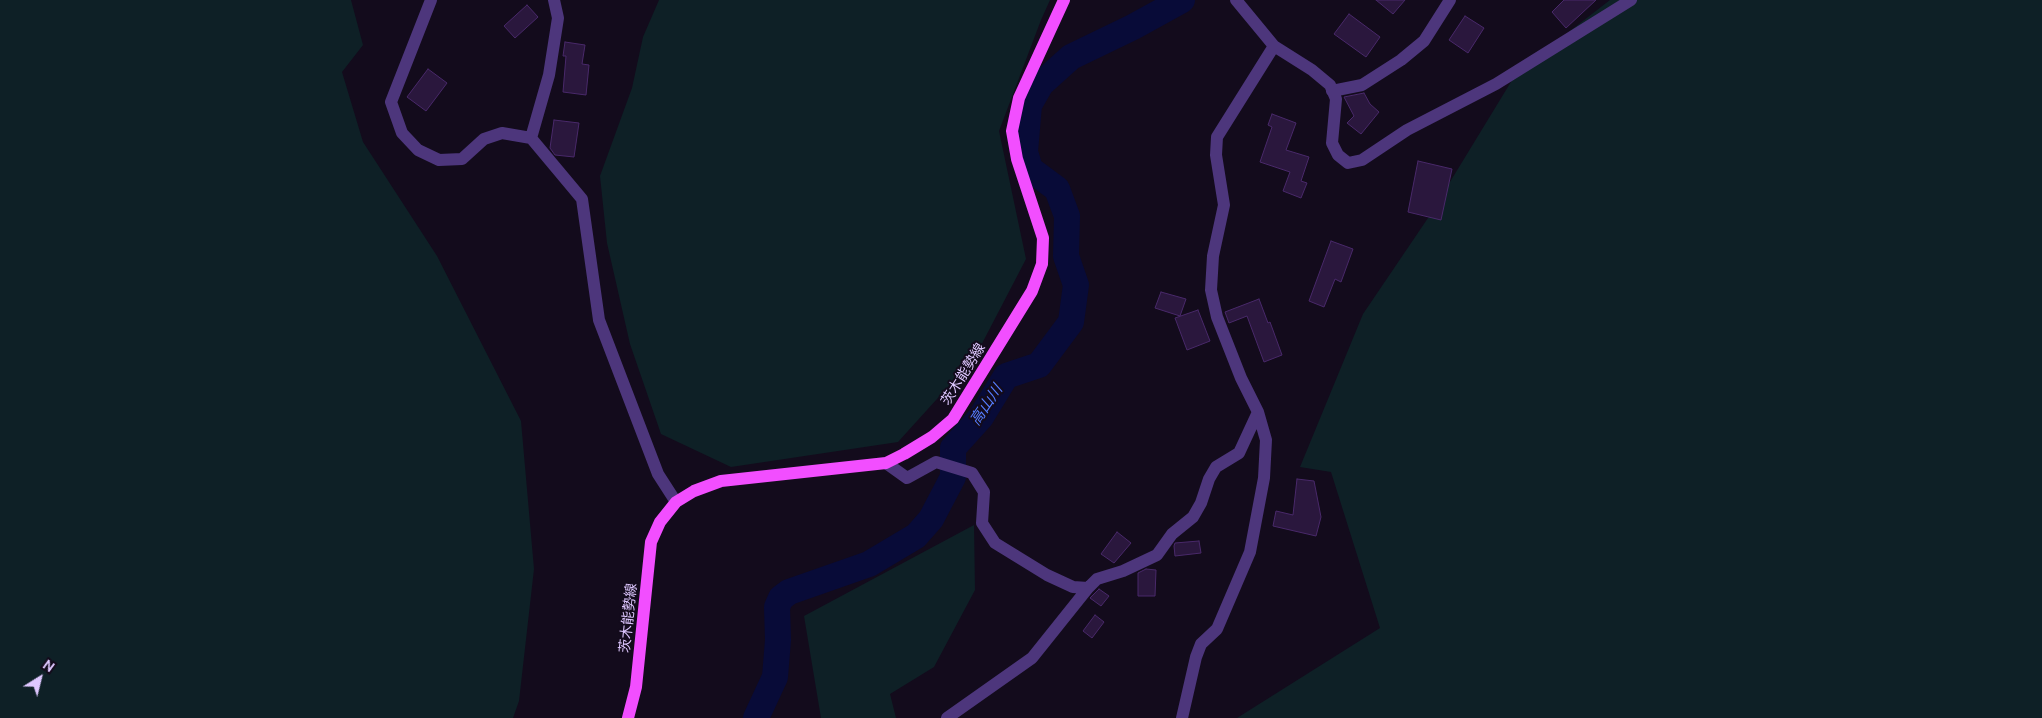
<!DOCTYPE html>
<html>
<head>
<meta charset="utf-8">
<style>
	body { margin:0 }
	#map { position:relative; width:2042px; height:718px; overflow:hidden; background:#130b1c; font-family:Ubuntu,sans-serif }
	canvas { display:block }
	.north { position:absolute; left:15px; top:653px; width:50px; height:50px; -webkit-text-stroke:4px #130b1c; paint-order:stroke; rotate:36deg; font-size:14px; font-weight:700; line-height:20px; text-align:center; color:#dec7ff }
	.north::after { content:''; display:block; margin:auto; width:18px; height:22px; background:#dec7ff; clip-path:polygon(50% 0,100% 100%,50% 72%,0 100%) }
</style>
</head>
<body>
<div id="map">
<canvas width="2042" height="718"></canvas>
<div class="north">N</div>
</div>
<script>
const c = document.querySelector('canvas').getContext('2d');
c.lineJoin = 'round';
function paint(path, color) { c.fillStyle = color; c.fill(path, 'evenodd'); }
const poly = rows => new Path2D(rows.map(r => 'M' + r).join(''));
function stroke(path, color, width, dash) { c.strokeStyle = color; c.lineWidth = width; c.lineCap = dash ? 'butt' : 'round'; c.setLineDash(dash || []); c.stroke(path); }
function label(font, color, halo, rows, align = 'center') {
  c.font = font + ' Ubuntu,"Noto Sans JP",sans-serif'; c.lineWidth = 4; c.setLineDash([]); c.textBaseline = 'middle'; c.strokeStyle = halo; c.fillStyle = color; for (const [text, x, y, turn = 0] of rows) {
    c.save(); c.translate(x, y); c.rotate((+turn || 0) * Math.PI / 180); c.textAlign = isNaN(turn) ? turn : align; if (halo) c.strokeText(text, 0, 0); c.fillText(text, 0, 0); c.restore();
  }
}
paint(poly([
	[0,0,351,0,363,45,342,72,363,142,437,256,521,421,534,569,519,701,513,718,0,718],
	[659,0,1050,0,1041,20,999,131,1026,259,975,357,898,442,731,467,661,434,630,344,607,243,600,176,632,88,643,37],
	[1610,0,2042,0,2042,718,1237,718,1380,628,1331,472,1300,467,1363,314,1428,218,1517,72],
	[974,525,975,590,934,667,890,694,896,718,821,718,804,616]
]), '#0e2026');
stroke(poly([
	[756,718,775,677,778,640,777,607,781,598,789,592,869,564,916,536,931,519,953,477,953,448,981,417,1006,376,1039,365,1071,322,1076,285,1066,256,1067,216,1057,189,1030,169,1025,152,1029,105,1041,84,1071,57,1133,27,1182,0]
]), '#080b38', 26);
const building = poly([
	[1376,0,1405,0,1393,14,1376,0],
	[1564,0,1596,0,1566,28,1552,12,1564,0],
	[527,5,538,17,515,38,504,26,527,5],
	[1349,14,1380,37,1366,57,1334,34,1349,14],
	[1465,16,1484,28,1468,53,1449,40,1465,16],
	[565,42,585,45,582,64,589,65,586,95,563,92,566,56,563,56,565,42],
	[428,69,447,83,426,111,407,97,428,69],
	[1364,93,1370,104,1379,112,1361,134,1347,123,1354,116,1344,97,1364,93],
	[1272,114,1296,123,1286,150,1309,157,1301,181,1307,183,1301,198,1283,191,1290,172,1260,162,1272,127,1268,125,1272,114],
	[554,120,579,123,574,157,555,155,550,148,554,120],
	[1418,161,1452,169,1441,220,1408,212,1418,161],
	[1331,241,1353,249,1341,282,1335,279,1324,307,1309,301,1331,241],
	[1161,292,1186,299,1180,316,1155,308,1161,292],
	[1259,299,1268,323,1270,322,1282,355,1264,362,1247,316,1229,323,1225,312,1259,299],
	[1198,310,1210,341,1187,350,1175,318,1198,310],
	[1297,479,1314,481,1321,517,1316,536,1273,526,1276,511,1293,515,1297,479],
	[1117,532,1131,543,1114,563,1101,554,1117,532],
	[1199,541,1201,553,1175,556,1174,546,1175,543,1199,541],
	[1146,569,1156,570,1155,596,1138,596,1138,573,1146,569],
	[1099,589,1109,596,1101,606,1090,598,1099,589],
	[1095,615,1104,622,1092,638,1083,631,1095,615]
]);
paint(building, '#2a173d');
stroke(building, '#49296a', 1);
stroke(poly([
	[431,0,391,102,402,133,418,150,439,160,462,159,484,139,502,133,531,138],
	[554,0,558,18,549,75,531,138,582,199,599,320,658,474,676,502],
	[1236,0,1274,46,1312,70,1330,85,1336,99,1332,143,1338,155,1348,163,1362,160,1407,130,1496,84,1631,0],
	[1332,91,1362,85,1401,60,1424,41,1450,0],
	[886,463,907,478,936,462,972,473,984,492,982,523,995,543,1047,575,1073,587,1088,588,1097,579,1123,571,1157,555,1172,534,1193,517,1201,503,1209,479,1216,467,1239,453,1258,412],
	[947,718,1032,658,1088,588],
	[1182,718,1196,657,1201,644,1217,629,1250,552,1264,478,1266,440,1258,412,1241,378,1217,317,1211,290,1213,256,1224,205,1216,155,1217,137,1274,46]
]), '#4d367c', 12);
stroke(poly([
	[628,718,636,687,651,542,660,522,676,502,694,491,721,481,886,463,904,454,932,437,953,419,1032,291,1042,264,1043,238,1017,159,1012,131,1019,98,1064,0]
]), '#f24eff', 12);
label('14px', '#dec7ff', '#130b1c', [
	["茨木能勢線",963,374,-58],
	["茨木能勢線",628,618,-84]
]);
label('italic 15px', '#557dff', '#130b1c', [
	["高山川",986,405,-56]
]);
</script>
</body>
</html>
